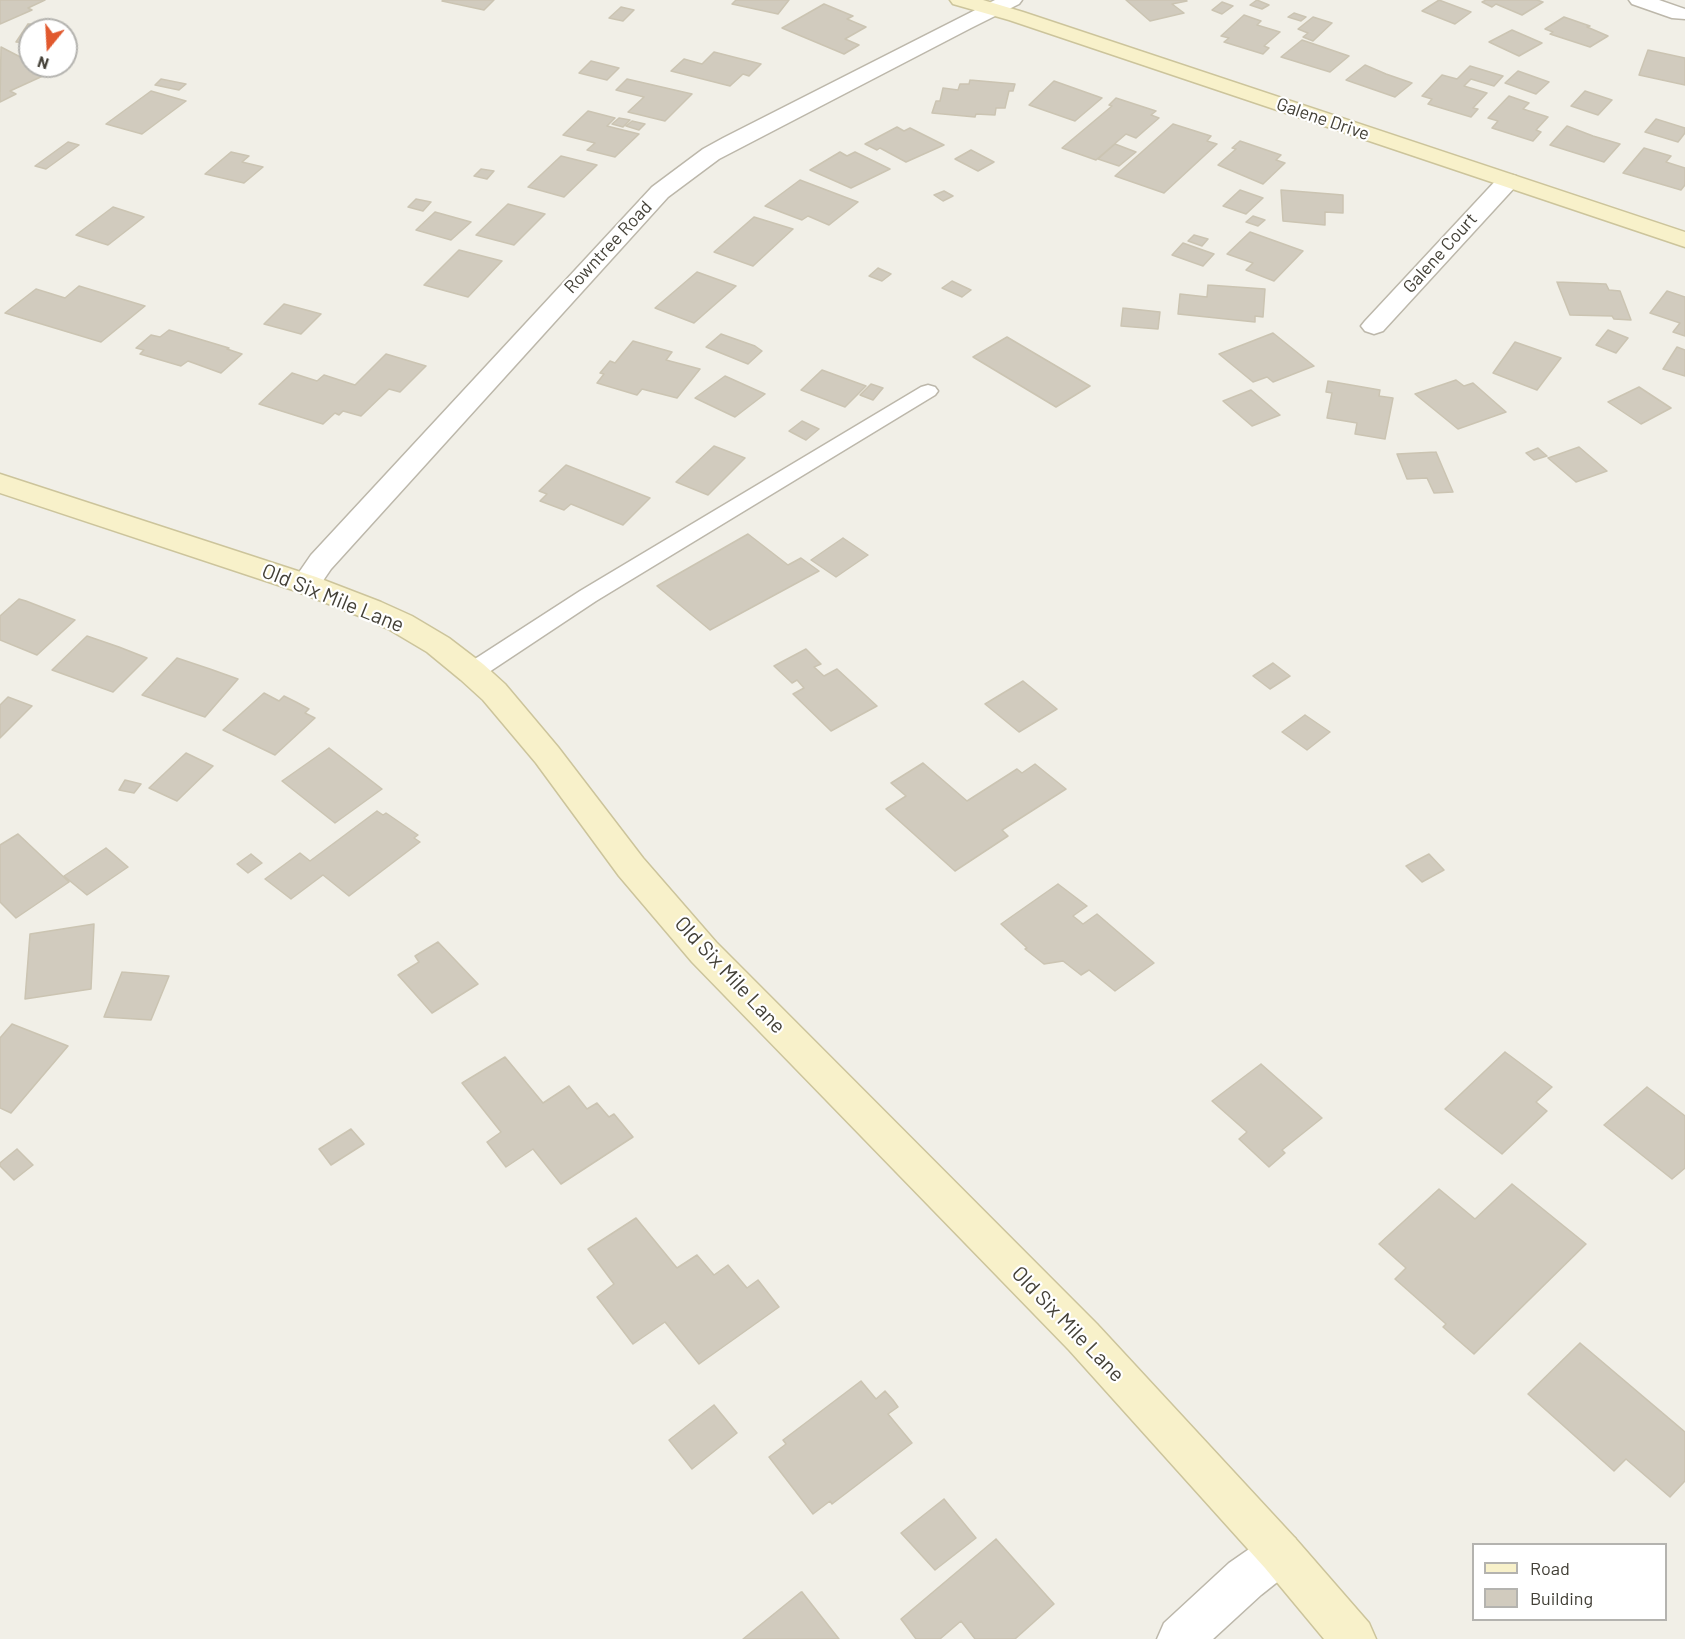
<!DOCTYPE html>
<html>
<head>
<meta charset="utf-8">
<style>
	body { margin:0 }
	#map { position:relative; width:1685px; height:1639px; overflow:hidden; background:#f1efe7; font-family:Barlow,sans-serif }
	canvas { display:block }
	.legend { position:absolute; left:1472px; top:1543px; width:195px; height:78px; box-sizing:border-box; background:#fff; border:2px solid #b4b3af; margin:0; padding:8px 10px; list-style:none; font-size:18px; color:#434037 }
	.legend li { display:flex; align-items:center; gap:12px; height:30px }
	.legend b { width:30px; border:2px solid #b4b3af }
	.north { position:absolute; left:18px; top:18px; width:60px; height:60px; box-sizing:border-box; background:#fff; border:2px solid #b4b3af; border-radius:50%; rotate:198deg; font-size:16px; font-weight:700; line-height:24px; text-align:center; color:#434037 }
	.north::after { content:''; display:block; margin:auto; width:21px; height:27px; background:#e1592e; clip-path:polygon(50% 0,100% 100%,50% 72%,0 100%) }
</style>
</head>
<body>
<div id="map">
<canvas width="1685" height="1639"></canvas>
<ul class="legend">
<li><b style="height:8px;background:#f8f1ca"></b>Road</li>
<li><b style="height:16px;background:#d1cbbe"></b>Building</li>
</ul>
<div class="north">N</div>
</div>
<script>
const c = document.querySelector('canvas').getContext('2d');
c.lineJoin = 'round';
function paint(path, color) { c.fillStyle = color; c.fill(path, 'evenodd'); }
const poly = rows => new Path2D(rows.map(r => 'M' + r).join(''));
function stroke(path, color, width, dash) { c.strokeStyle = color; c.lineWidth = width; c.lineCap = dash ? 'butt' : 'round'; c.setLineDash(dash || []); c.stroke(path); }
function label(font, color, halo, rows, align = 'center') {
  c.font = font + ' Barlow,sans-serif'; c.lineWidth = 4.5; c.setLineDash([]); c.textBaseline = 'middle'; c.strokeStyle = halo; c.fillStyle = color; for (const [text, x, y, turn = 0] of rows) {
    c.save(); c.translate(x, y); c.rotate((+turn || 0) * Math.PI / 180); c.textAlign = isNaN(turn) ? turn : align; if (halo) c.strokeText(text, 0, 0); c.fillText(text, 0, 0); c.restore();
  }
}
const building = poly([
	[0,0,45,0,28,8,32,10,0,24,0,0],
	[444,0,494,0,484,10,442,1,444,0],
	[736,0,789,0,778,14,732,4,736,0],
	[1126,0,1186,0,1187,1,1172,4,1184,13,1150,21,1126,0],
	[1257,0,1269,5,1262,9,1250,5,1257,0],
	[1439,0,1471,12,1455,24,1422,11,1439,0],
	[1486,0,1537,0,1543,2,1522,15,1496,4,1492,7,1482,2,1486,0],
	[1222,2,1233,6,1222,14,1212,10,1222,2],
	[824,4,853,16,847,19,866,27,845,39,859,45,844,54,782,28,824,4],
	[621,7,634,10,623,21,609,18,621,7],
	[1294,13,1306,17,1301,21,1288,17,1294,13],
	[1244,15,1261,21,1257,25,1280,32,1264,46,1269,48,1263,54,1224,42,1229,38,1221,36,1244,15],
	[1313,17,1332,23,1313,41,1303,37,1308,33,1298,29,1313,17],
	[1564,17,1590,26,1587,27,1608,36,1590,47,1550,34,1553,32,1545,29,1564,17],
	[28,24,61,25,58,30,30,30,30,43,16,42,28,24],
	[1512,30,1542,43,1519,56,1489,42,1512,30],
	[1302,40,1349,56,1330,72,1281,57,1302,40],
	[1,47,30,62,26,65,45,75,10,91,16,94,0,102,1,47],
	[1648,50,1685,58,1685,85,1639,75,1648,50],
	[714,52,761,64,749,76,743,74,730,86,671,71,684,59,702,64,714,52],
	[591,61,619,68,607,80,579,73,591,61],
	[1365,65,1386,74,1412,83,1395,97,1346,80,1365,65],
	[1470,66,1503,76,1494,86,1471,79,1464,86,1487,93,1473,108,1478,109,1471,117,1428,104,1432,99,1422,96,1442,75,1457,79,1470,66],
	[1518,71,1549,82,1536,94,1505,83,1518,71],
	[161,79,186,84,179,90,155,85,161,79],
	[627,79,692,94,665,121,628,112,644,97,616,90,627,79],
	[970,80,1015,84,1013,91,1009,91,1005,108,996,108,995,115,976,114,975,117,932,113,936,101,940,101,943,88,958,90,960,84,969,84,970,80],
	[1054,81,1102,98,1075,121,1029,105,1054,81],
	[151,91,186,101,142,134,106,124,151,91],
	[1585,91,1612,100,1598,115,1571,106,1585,91],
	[1509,96,1529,103,1523,109,1548,117,1536,130,1541,132,1533,141,1492,128,1498,121,1488,118,1509,96],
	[1116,98,1156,111,1151,115,1159,118,1136,138,1126,134,1096,160,1062,148,1112,106,1109,105,1116,98],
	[588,111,615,118,607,126,639,134,615,157,587,150,595,143,563,135,588,111],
	[619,118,630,120,623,127,612,124,619,118],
	[1656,119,1685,128,1685,133,1678,142,1645,132,1656,119],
	[632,121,645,124,639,130,626,126,632,121],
	[1173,124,1211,136,1207,141,1217,144,1164,193,1115,176,1173,124],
	[1567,126,1593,136,1620,144,1604,162,1550,145,1567,126],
	[897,127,904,131,910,128,944,145,906,162,880,148,877,150,865,144,897,127],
	[1240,141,1281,155,1276,160,1285,163,1263,184,1218,165,1236,149,1232,148,1240,141],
	[68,142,79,145,46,169,35,166,68,142],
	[1115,144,1136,152,1119,166,1098,159,1115,144],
	[1644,148,1671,156,1666,162,1685,168,1685,185,1681,190,1623,173,1644,148],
	[971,150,994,162,978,171,955,159,971,150],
	[231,152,249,156,242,162,263,167,244,183,205,174,231,152],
	[840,152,847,156,855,152,890,169,851,188,810,170,840,152],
	[561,156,597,165,564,197,528,187,561,156],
	[481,169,494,171,487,179,474,176,481,169],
	[800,180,858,202,829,225,808,216,802,220,765,206,800,180],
	[1240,190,1263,198,1246,214,1223,206,1240,190],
	[1281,190,1343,195,1343,213,1325,212,1325,225,1283,221,1281,190],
	[944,191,953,196,943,201,934,195,944,191],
	[416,199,431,202,423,211,408,207,416,199],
	[508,204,545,214,514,245,476,235,508,204],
	[113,207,144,217,108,245,76,235,113,207],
	[435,212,471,222,451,240,416,230,435,212],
	[1253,216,1265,220,1258,226,1246,222,1253,216],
	[754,217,793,229,753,266,714,252,754,217],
	[1250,232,1303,251,1274,281,1246,270,1253,263,1227,254,1250,232],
	[1194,235,1208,239,1202,246,1188,241,1194,235],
	[1183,243,1214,254,1203,266,1172,255,1183,243],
	[459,250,502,261,468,297,424,285,459,250],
	[878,268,891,274,882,281,869,276,878,268],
	[697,272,736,286,694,323,655,308,697,272],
	[952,281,971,290,962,297,942,288,952,281],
	[1557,282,1606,284,1609,290,1620,291,1631,320,1614,319,1612,316,1570,315,1557,282],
	[1208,285,1265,289,1263,317,1255,316,1255,322,1178,314,1180,294,1207,297,1208,285],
	[79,286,145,306,101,342,5,313,36,289,65,298,79,286],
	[1667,291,1685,297,1685,336,1673,332,1680,323,1650,313,1667,291],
	[284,304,321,314,301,334,264,324,284,304],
	[1123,308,1160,312,1158,329,1121,326,1123,308],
	[169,330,229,348,227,349,242,354,221,373,188,361,181,366,140,354,144,350,136,348,151,335,160,337,169,330],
	[1608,330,1628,338,1616,353,1596,345,1608,330],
	[1273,333,1314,366,1273,382,1267,377,1253,382,1219,354,1273,333],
	[721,334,755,346,762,351,748,364,706,347,721,334],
	[1007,337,1090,386,1056,407,973,357,1007,337],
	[633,341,672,352,666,360,700,369,677,398,642,389,637,395,597,383,604,374,600,373,610,361,615,363,633,341],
	[1515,342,1561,358,1537,390,1493,373,1515,342],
	[1677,347,1685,350,1685,376,1663,369,1677,347],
	[386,354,426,366,400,392,389,389,361,416,343,411,339,415,335,413,323,424,259,404,292,373,317,381,324,375,355,385,386,354],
	[822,370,866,386,845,407,801,390,822,370],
	[725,376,765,394,735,417,695,398,725,376],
	[1456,380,1464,386,1473,383,1506,412,1458,429,1415,394,1456,380],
	[1328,381,1380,390,1379,396,1393,398,1385,439,1355,434,1357,423,1327,418,1332,393,1326,392,1328,381],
	[871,384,883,388,873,400,860,395,871,384],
	[1639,387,1671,408,1641,424,1608,402,1639,387],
	[1251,390,1280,415,1252,426,1223,401,1251,390],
	[802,421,819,429,806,440,789,431,802,421],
	[714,446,745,458,708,495,676,482,714,446],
	[1579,447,1607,471,1576,482,1548,458,1579,447],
	[1538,448,1547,456,1534,460,1526,453,1538,448],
	[1436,452,1453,492,1434,493,1427,478,1407,479,1397,454,1436,452],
	[566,465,650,498,623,525,571,504,564,510,540,501,547,494,539,491,566,465],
	[748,534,788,565,801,558,819,571,710,630,657,586,748,534],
	[843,538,868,555,836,577,811,560,843,538],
	[19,599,26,601,75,620,37,655,0,640,0,616,19,599],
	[87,636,119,647,147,658,113,692,52,670,87,636],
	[806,649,821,664,814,667,824,676,837,669,877,706,831,731,793,694,804,688,797,680,792,683,774,666,806,649],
	[177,658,210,669,238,679,205,717,142,695,177,658],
	[1273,663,1290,676,1270,689,1253,676,1273,663],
	[1023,681,1057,709,1019,732,985,704,1023,681],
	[264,693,279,701,284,696,296,702,309,709,305,713,315,718,275,755,223,730,264,693],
	[8,697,32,706,0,738,0,705,8,697],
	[1305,715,1330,732,1307,750,1282,732,1305,715],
	[329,748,382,789,335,823,282,781,329,748],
	[186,753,213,766,177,801,149,788,186,753],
	[923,763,967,801,1017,769,1022,773,1035,764,1066,789,1002,830,1008,836,955,871,886,809,906,796,891,783,923,763],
	[125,780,141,784,134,793,119,790,125,780],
	[377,811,383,815,386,813,418,835,414,838,420,842,349,896,323,875,291,899,265,879,300,853,310,861,377,811],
	[18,834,69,882,16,918,0,902,0,845,18,834],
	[106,848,128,867,87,895,64,876,106,848],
	[251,854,262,863,248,873,237,864,251,854],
	[1429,854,1444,870,1422,882,1406,866,1429,854],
	[1058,884,1087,906,1073,916,1083,924,1097,914,1154,963,1115,991,1089,970,1081,975,1063,961,1044,964,1025,949,1027,948,1001,924,1058,884],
	[94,924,91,989,25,999,30,934,94,924],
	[438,942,478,984,432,1013,398,975,419,962,415,956,438,942],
	[122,972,169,976,151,1020,104,1017,122,972],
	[12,1024,68,1046,11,1113,0,1108,0,1038,12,1024],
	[1505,1052,1552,1087,1536,1102,1547,1111,1502,1154,1445,1109,1505,1052],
	[505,1057,543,1103,569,1086,587,1109,597,1103,609,1117,614,1114,633,1137,561,1184,533,1149,506,1167,487,1142,501,1132,462,1083,505,1057],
	[1261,1064,1322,1118,1282,1150,1285,1153,1269,1167,1239,1139,1247,1132,1212,1101,1261,1064],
	[1647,1087,1685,1116,1685,1168,1672,1179,1604,1125,1647,1087],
	[351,1129,364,1144,331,1165,319,1149,351,1129],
	[17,1149,33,1165,14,1180,0,1166,0,1163,17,1149],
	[1512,1184,1586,1244,1474,1354,1443,1327,1446,1324,1395,1279,1406,1268,1379,1244,1439,1189,1475,1219,1512,1184],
	[636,1218,677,1268,697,1255,714,1275,728,1265,747,1288,758,1280,779,1307,699,1364,665,1322,633,1344,597,1297,614,1284,588,1249,636,1218],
	[1580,1343,1685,1432,1685,1481,1670,1497,1626,1459,1614,1471,1528,1394,1580,1343],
	[861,1381,876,1399,885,1391,893,1400,898,1407,888,1414,912,1443,832,1504,830,1501,813,1514,769,1457,786,1444,783,1440,861,1381],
	[714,1405,737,1433,692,1469,669,1440,714,1405],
	[944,1499,976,1538,935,1570,901,1533,944,1499],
	[996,1539,1054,1604,1015,1639,975,1639,961,1621,940,1639,916,1639,901,1619,996,1539],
	[802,1592,839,1639,743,1639,801,1592,802,1592]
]);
paint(building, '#d1cbbe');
stroke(building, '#cbc4b2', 1.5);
const lane = poly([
	[928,385,935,387,938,391,935,395,596,601,480,678,472,680,464,678,461,672,464,666,580,591,921,387,928,385]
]);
const street = poly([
	[995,0,1022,0,1019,4,971,28,719,159,668,197,331,569,316,591,306,594,296,591,291,584,311,555,652,187,703,149,723,138,995,0],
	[1629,0,1659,0,1685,9,1685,19,1672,18,1632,4,1629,0],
	[1508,174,1516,176,1520,181,1516,186,1383,331,1374,334,1365,331,1361,326,1365,321,1500,176,1508,174],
	[1280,1531,1295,1538,1302,1553,1295,1568,1261,1595,1213,1639,1157,1639,1164,1623,1229,1563,1265,1538,1280,1531]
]);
const secondary = poly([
	[950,0,983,0,1023,12,1685,232,1685,247,1009,20,953,4,950,0],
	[0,474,316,577,381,602,412,616,449,638,483,664,505,684,558,747,643,858,716,942,1097,1324,1295,1538,1369,1623,1376,1639,1324,1639,1265,1568,1069,1350,692,962,619,876,536,763,483,700,461,680,427,652,390,630,359,616,296,591,0,493,0,474]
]);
stroke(lane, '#bcb7aa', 3);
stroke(street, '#bcb7aa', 3);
stroke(secondary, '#ccc49b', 3);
paint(lane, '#fff');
paint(street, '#fff');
paint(secondary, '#f8f1ca');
label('18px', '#434037', '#fff', [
	["Galene Drive",1323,119,19],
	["Rowntree Road",608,247,-47],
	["Galene Court",1440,253,-48]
]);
label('21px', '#434037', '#fff', [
	["Old Six Mile Lane",333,598,22],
	["Old Six Mile Lane",730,975,47],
	["Old Six Mile Lane",1068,1324,46]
]);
</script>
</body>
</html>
